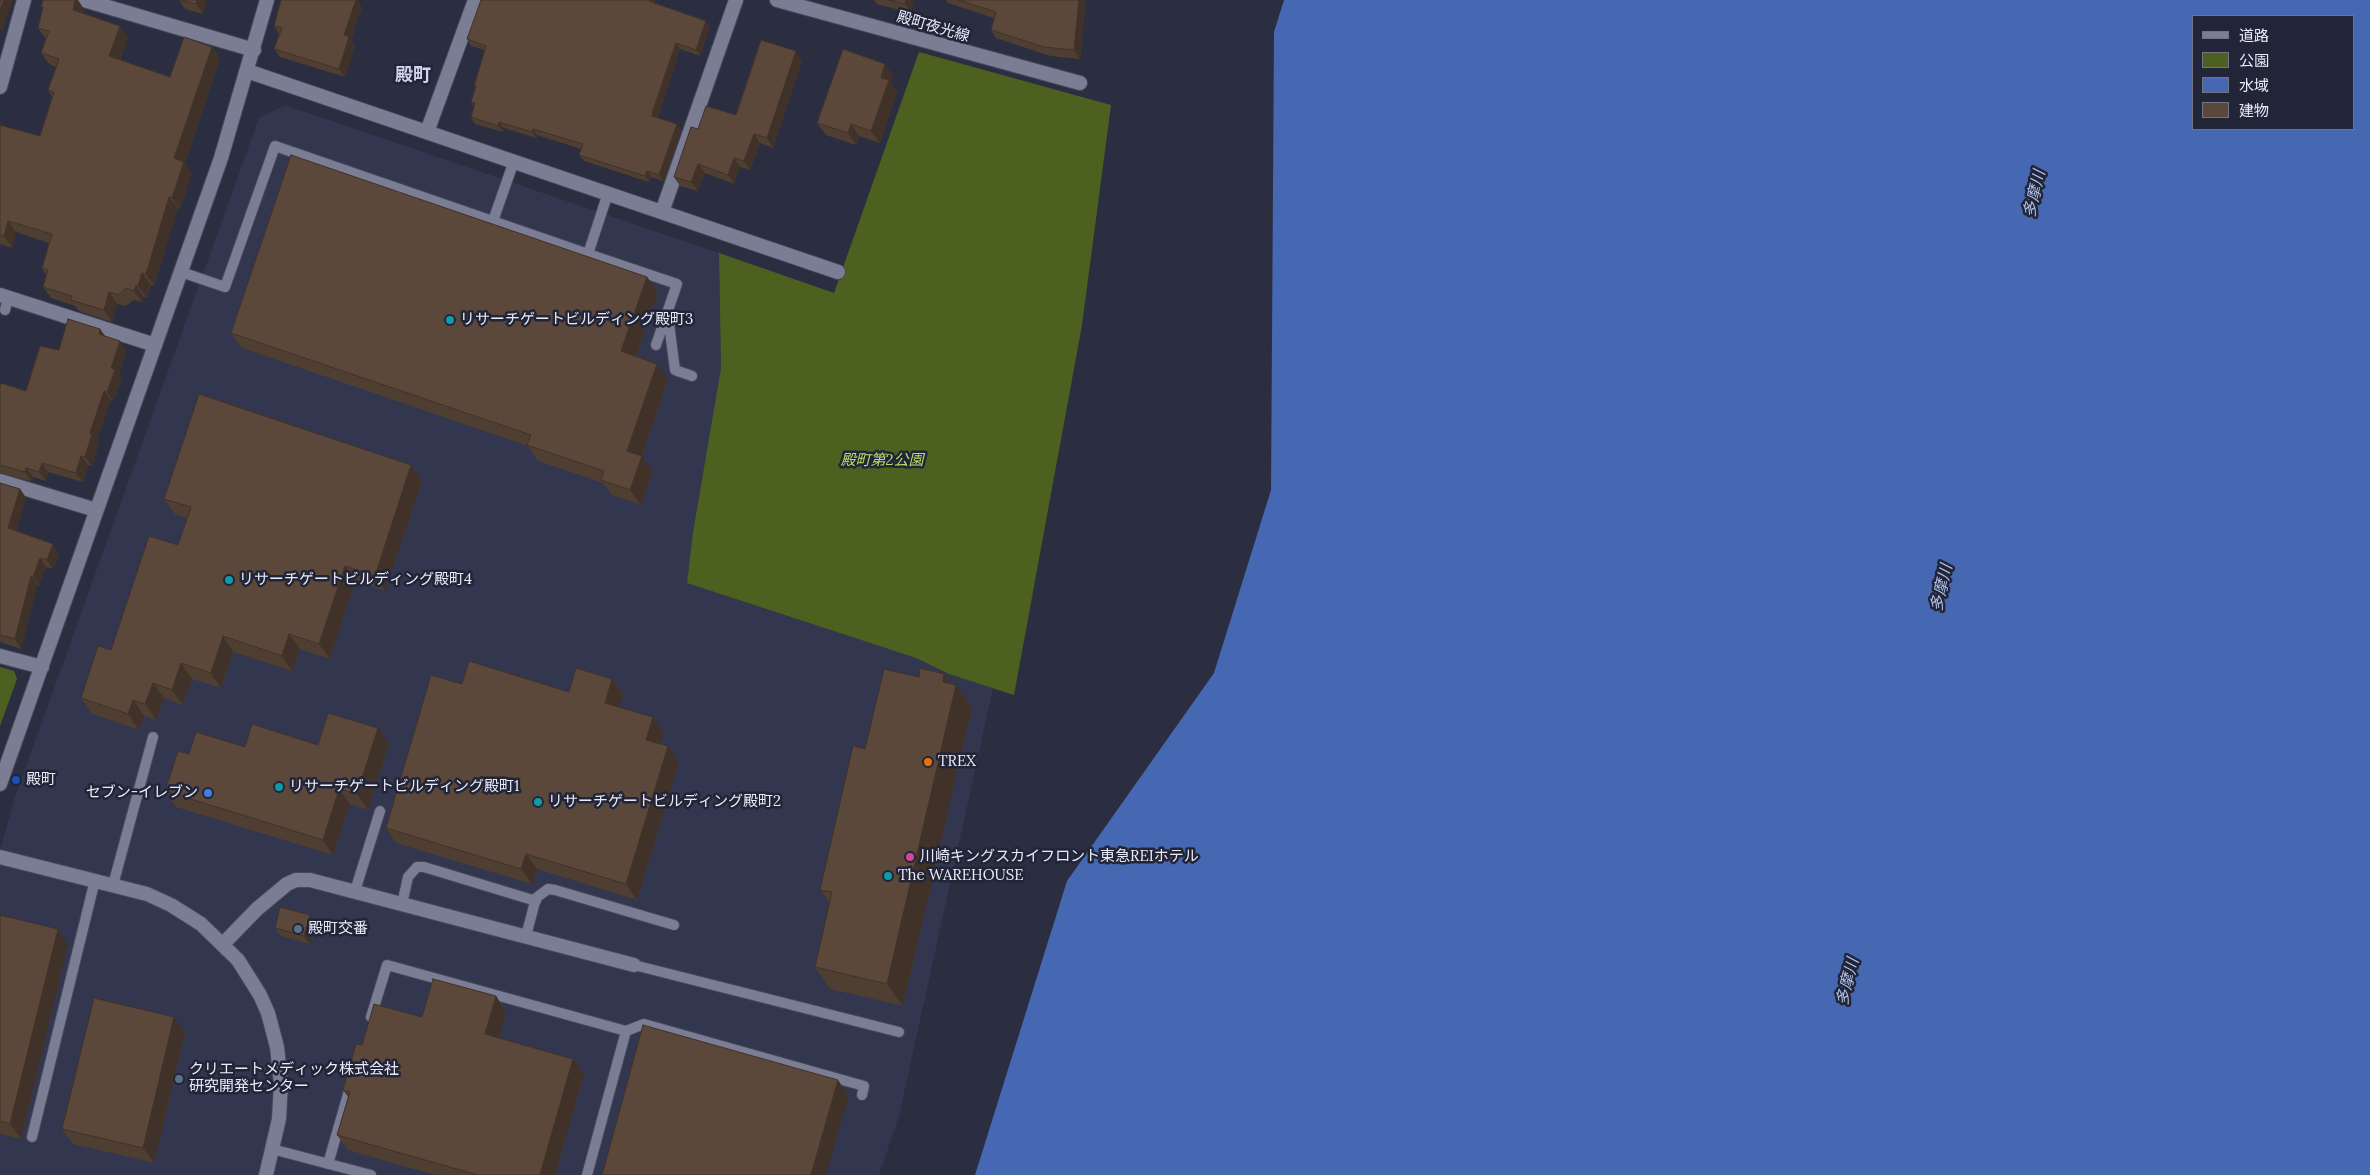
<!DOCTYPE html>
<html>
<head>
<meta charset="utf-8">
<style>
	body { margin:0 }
	#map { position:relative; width:2370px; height:1175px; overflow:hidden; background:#2b2e41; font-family:Lora,"Noto Sans JP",serif }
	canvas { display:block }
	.legend { position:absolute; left:2192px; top:15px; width:162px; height:115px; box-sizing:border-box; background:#222437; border:1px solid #727484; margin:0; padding:6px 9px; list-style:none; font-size:15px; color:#e9ebf8 }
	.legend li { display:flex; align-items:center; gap:10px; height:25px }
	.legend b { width:25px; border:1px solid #727484 }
</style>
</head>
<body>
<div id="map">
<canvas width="2370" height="1175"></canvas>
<ul class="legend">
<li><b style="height:6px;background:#7a7d94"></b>道路</li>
<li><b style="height:14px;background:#4c611f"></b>公園</li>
<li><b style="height:14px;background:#4667b2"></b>水域</li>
<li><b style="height:14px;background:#5c483a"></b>建物</li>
</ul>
</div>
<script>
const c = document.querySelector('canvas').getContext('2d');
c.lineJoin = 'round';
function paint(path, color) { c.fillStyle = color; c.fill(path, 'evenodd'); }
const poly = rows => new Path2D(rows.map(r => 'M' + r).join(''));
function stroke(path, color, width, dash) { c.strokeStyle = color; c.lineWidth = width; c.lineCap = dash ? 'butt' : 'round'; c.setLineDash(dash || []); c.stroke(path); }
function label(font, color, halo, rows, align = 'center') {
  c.font = font + ' Lora,"Noto Sans JP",serif'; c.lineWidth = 5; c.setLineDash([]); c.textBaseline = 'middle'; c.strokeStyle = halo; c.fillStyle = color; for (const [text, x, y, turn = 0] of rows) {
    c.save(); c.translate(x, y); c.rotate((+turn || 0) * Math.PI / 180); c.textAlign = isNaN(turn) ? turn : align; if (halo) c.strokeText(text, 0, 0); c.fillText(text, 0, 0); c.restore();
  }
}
paint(poly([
	[285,105,719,253,721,368,693,532,687,583,916,658,949,674,993,688,899,1116,879,1175,0,1175,0,851,15,797,259,118]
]), '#33364f');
paint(poly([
	[919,52,1111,105,1082,325,1014,695,949,674,916,658,687,583,693,532,721,368,719,253,834,293],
	[0,667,14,671,17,679,0,726]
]), '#4c611f');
paint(poly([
	[1284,0,2370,0,2370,1175,975,1175,1067,881,1214,673,1271,490,1274,32],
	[2194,16,2354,16,2354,129,2194,129]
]), '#4667b2');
const service = poly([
	[493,221,514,161],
	[588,254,677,284,656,345],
	[181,272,225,287,275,146,588,254,608,193],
	[5,310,8,298],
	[668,316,675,370,692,376],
	[113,885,153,737],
	[355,891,380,811],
	[402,904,408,877,417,867,424,867,536,901],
	[526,936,536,898,548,889,555,890,674,925],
	[634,965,899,1032],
	[371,1017,387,965,626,1031],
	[32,1137,95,880],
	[272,1149,371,1175],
	[328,1164,351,1084],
	[587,1175,626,1031,644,1024,864,1086,862,1095]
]);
const minor = poly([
	[84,0,254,50],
	[247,71,838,272],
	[0,87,24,0],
	[427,132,475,0],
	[662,212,736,0],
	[0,295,155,345],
	[0,481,96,510],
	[0,656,42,667],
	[223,944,257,909,287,884,296,880,310,880,634,965]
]);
const tertiary = poly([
	[777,0,1080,83],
	[0,784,221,158,267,0],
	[0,857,147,894,171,905,201,924,238,960,260,995,268,1013,277,1047,281,1083,279,1119,266,1175]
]);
stroke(service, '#474959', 12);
stroke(minor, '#474959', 16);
stroke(tertiary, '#474959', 16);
stroke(service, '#7a7d94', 10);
stroke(minor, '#7a7d94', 14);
stroke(tertiary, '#7a7d94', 14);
paint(poly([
	[179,0,207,0,203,14,185,9],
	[874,0,914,0,911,13,877,4],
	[946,0,1086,0,1080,59,1050,56,996,38,991,30,994,18,948,3],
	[655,3,710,27,700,56,680,49,658,117,657,118,677,124,681,130,664,181,651,177,649,182,584,161,579,155,581,149,537,135,536,138,504,128,503,132,475,124,471,117,474,106,471,102,475,88,474,86,485,50,471,46,467,39],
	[41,7,84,9,83,13,120,26,128,37,120,60,170,77,212,47,220,58,185,163,192,173,180,209,178,208,154,286,151,285,147,298,144,297,142,302,134,300,126,306,117,304,112,322,79,311,75,306,51,298,43,287,46,275,42,268,49,243,16,232,12,248,0,244,0,125,40,136,52,97,48,90,56,67,49,64,41,53,46,39,38,28,43,9],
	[362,7,351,40,355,45,345,77,280,57,274,49,279,34,274,26],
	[802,61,773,148,760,143,750,170,740,167,734,184,705,173,698,191,680,186,674,177,698,129,736,115],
	[893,75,891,83,897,92,880,143,859,136,856,145,826,135,817,123],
	[647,277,658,292,636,356,668,379,642,456,653,472,641,505,612,495,603,483,538,461,528,446,242,348,231,333],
	[100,329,105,336,126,350,119,375,122,379,113,401,111,400,97,440,99,443,92,466,88,465,83,482,48,472,46,481,33,477,31,481,0,473,0,386,26,391,59,350],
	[422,481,385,591,355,581,330,659,300,649,292,671,233,652,221,688,192,679,183,705,164,698,156,720,144,716,139,730,92,714,81,698,178,545,187,518,175,514,164,499],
	[0,483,20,489,26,498,16,531,59,553,53,569,46,567,39,586,37,585,21,649,0,642],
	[944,674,952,684,956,685,972,707,903,1006,830,989,815,967,830,903,820,890,919,677],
	[612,679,623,695,619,707,653,717,664,733,660,744,679,762,637,900,537,869,532,884,396,843,386,828,462,684,569,692],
	[378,728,389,743,368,810,350,804,333,855,176,807,165,791,189,754,245,747,318,745],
	[0,915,68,944,21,1139,0,1134],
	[315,923,310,944,280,936,275,928],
	[496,996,506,1012,499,1038,573,1059,584,1074,555,1175,435,1175,348,1150,337,1135,348,1097,343,1090,362,1045,422,1017],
	[185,1033,154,1163,73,1144,62,1129]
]), '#4f3e32');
paint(poly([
	[4,0,13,0,2,32,0,29,0,11],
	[74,0,78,0,84,9,81,22,73,10],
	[197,0,207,0,203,14,196,4],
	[356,0,357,0,362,7,351,40,355,45,345,77,339,69,344,35],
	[650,0,656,0,653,8,649,1],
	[906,0,914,0,911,13,905,4],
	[1079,0,1086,0,1080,59,1074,50],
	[706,21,710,27,700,56,696,50],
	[120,26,128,37,117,67,109,56],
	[676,43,680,49,656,122,652,116],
	[212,47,220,58,185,163,192,173,180,209,172,198,174,158],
	[796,51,802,61,773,148,767,138],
	[885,64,893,75,891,83,897,92,880,143,871,131,881,78],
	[499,122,504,128,503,132,498,126],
	[677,124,681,130,664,181,659,175],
	[851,124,859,136,856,145,848,133],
	[533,129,537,135,536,138,532,132],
	[754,134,760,143,750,170,744,161],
	[734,158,740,167,734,184,728,175],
	[698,164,705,173,698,191,691,182],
	[647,171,651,177,649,182,645,176],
	[169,197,178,208,154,286,146,274],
	[8,221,16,232,12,248,4,236],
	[142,273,151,285,147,298,138,286],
	[647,277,658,292,632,367,621,351],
	[136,285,144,297,142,302,134,291],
	[109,292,117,304,112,322,104,310],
	[100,329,107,339,99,334],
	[120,341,126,350,119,375,122,379,113,401,107,392,111,368],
	[657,364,668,379,638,467,627,451],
	[104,391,111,400,97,440,99,443,92,466,85,457,90,433],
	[81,456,88,465,83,482,76,473],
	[642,456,653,472,641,505,630,490],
	[42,463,48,472,46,481,39,472],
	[411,465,422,481,385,591,375,576],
	[26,468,33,477,31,481,25,472],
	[20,489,26,498,14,537,8,528],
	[53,544,59,553,53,569,47,560],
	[40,558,46,567,39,586,33,577],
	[345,566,355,581,330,659,319,644],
	[31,576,37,585,21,649,15,639],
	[289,634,300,649,292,671,282,656],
	[223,636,233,652,221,688,211,673],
	[181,663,192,679,183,705,172,690],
	[944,674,955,689,956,685,972,707,903,1006,887,984],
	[612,679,623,695,616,718,605,703],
	[153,683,164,698,156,720,145,704],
	[133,700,144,716,139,730,128,714],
	[653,717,664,733,657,755,646,740],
	[378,728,389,743,368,810,357,794],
	[668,746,679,762,637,900,626,884],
	[339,789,350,804,333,855,323,840],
	[526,854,537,869,532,884,521,869],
	[310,915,315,923,310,944,304,936],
	[58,929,68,944,21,1139,10,1124],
	[496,996,506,1012,496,1049,485,1034],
	[174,1017,185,1033,154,1163,143,1148],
	[573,1059,584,1074,555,1175,540,1175],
	[838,1080,849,1096,826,1175,811,1175]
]), '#403229');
const building = poly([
	[0,0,4,0,0,11,0,0],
	[43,0,75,0,73,10,120,26,109,56,170,77,184,37,212,47,174,158,184,162,172,198,169,197,146,274,142,273,138,286,136,285,134,291,126,288,118,295,109,292,104,310,71,300,72,296,43,287,48,270,42,268,52,234,8,221,4,236,0,235,0,125,40,136,54,92,48,90,59,59,41,53,49,31,38,28,43,7,41,7,43,0],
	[181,0,197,0,196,4,181,0],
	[281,0,356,0,344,35,349,37,339,69,274,49,282,28,274,26,281,0],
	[481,0,650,0,649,1,706,21,696,50,676,43,653,110,652,116,677,124,659,175,647,171,645,176,579,155,583,144,533,129,532,132,499,122,498,126,471,117,475,103,471,102,476,86,474,86,486,46,467,39,481,0],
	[889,0,906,0,905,4,889,0],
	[959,0,1079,0,1074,50,1044,47,991,30,996,12,959,0],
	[761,40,796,51,767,138,754,134,744,161,734,158,728,175,698,164,691,182,674,177,691,127,698,129,706,106,736,115,761,40],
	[843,49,885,64,881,78,889,80,871,131,851,124,848,133,817,123,843,49],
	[291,155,647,277,621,351,657,364,627,451,642,456,630,490,601,480,604,471,527,445,531,435,231,333,291,155],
	[68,319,100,329,99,334,120,341,111,368,115,370,107,392,104,391,90,433,92,434,85,457,81,456,76,473,42,463,39,472,26,468,25,472,0,465,0,386,1,383,26,391,40,346,59,350,68,319],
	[199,394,411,465,375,576,345,566,319,644,289,634,282,656,223,636,211,673,181,663,172,690,153,683,145,704,133,700,128,714,81,698,98,646,111,650,149,536,178,545,191,507,164,499,199,394],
	[0,483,20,489,8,528,53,544,47,560,40,558,33,577,31,576,15,639,0,635,0,483],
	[469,661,569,692,576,668,612,679,605,703,653,717,646,740,668,746,626,884,526,854,521,869,386,828,431,675,462,684,469,661],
	[920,668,944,674,943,682,956,685,887,984,815,967,832,892,820,890,853,746,865,749,884,669,919,677,920,668],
	[328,713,378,728,357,794,339,789,323,840,165,791,178,751,189,754,196,732,245,747,252,724,318,745,328,713],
	[280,907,310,915,304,936,275,928,280,907],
	[0,915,58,929,10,1124,0,1121,0,915],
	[433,979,496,996,485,1034,573,1059,540,1175,478,1175,337,1135,350,1092,343,1090,356,1044,362,1045,374,1004,422,1017,433,979],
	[94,998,174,1017,143,1148,62,1129,94,998],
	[643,1025,838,1080,811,1175,602,1175,643,1025]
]);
paint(building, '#5c483a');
stroke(building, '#403229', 1);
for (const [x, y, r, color] of [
	[450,320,5,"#0f9aa8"],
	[229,580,5,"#0f9aa8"],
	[928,762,5,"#e8710a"],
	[16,780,5,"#1a4fb4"],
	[279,787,5,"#0f9aa8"],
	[208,793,5,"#3f7fe0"],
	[538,802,5,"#0f9aa8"],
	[910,857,5,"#d1479c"],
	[888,876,5,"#0f9aa8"],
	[298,929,5,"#5c6f8a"],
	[179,1079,5,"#5c6f8a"]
]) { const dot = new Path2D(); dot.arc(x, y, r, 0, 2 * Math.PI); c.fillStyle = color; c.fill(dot); stroke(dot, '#222437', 2); }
label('15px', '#e9ebf8', '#222437', [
	["殿町夜光線",933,27,16]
]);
label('15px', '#e9ebf8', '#222437', [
	["リサーチゲートビルディング殿町3",460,320],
	["リサーチゲートビルディング殿町4",239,580],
	["TREX",938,762],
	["殿町",26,780],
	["リサーチゲートビルディング殿町1",289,787],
	["セブン-イレブン",198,793,"right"],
	["リサーチゲートビルディング殿町2",548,802],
	["川崎キングスカイフロント東急REIホテル",920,857],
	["The WAREHOUSE",898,876],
	["殿町交番",308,929],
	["クリエートメディック株式会社",189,1070],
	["研究開発センター",189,1087]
], 'left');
label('italic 15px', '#b8df67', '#222437', [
	["殿町第2公園",882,461]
]);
label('italic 16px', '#b0c3ec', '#222437', [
	["多摩川",2035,194,-77],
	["多摩川",1942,588,-77],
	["多摩川",1848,982,-76]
]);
label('bold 18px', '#d0d4ed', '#222437', [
	["殿町",413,76]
]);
</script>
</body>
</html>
